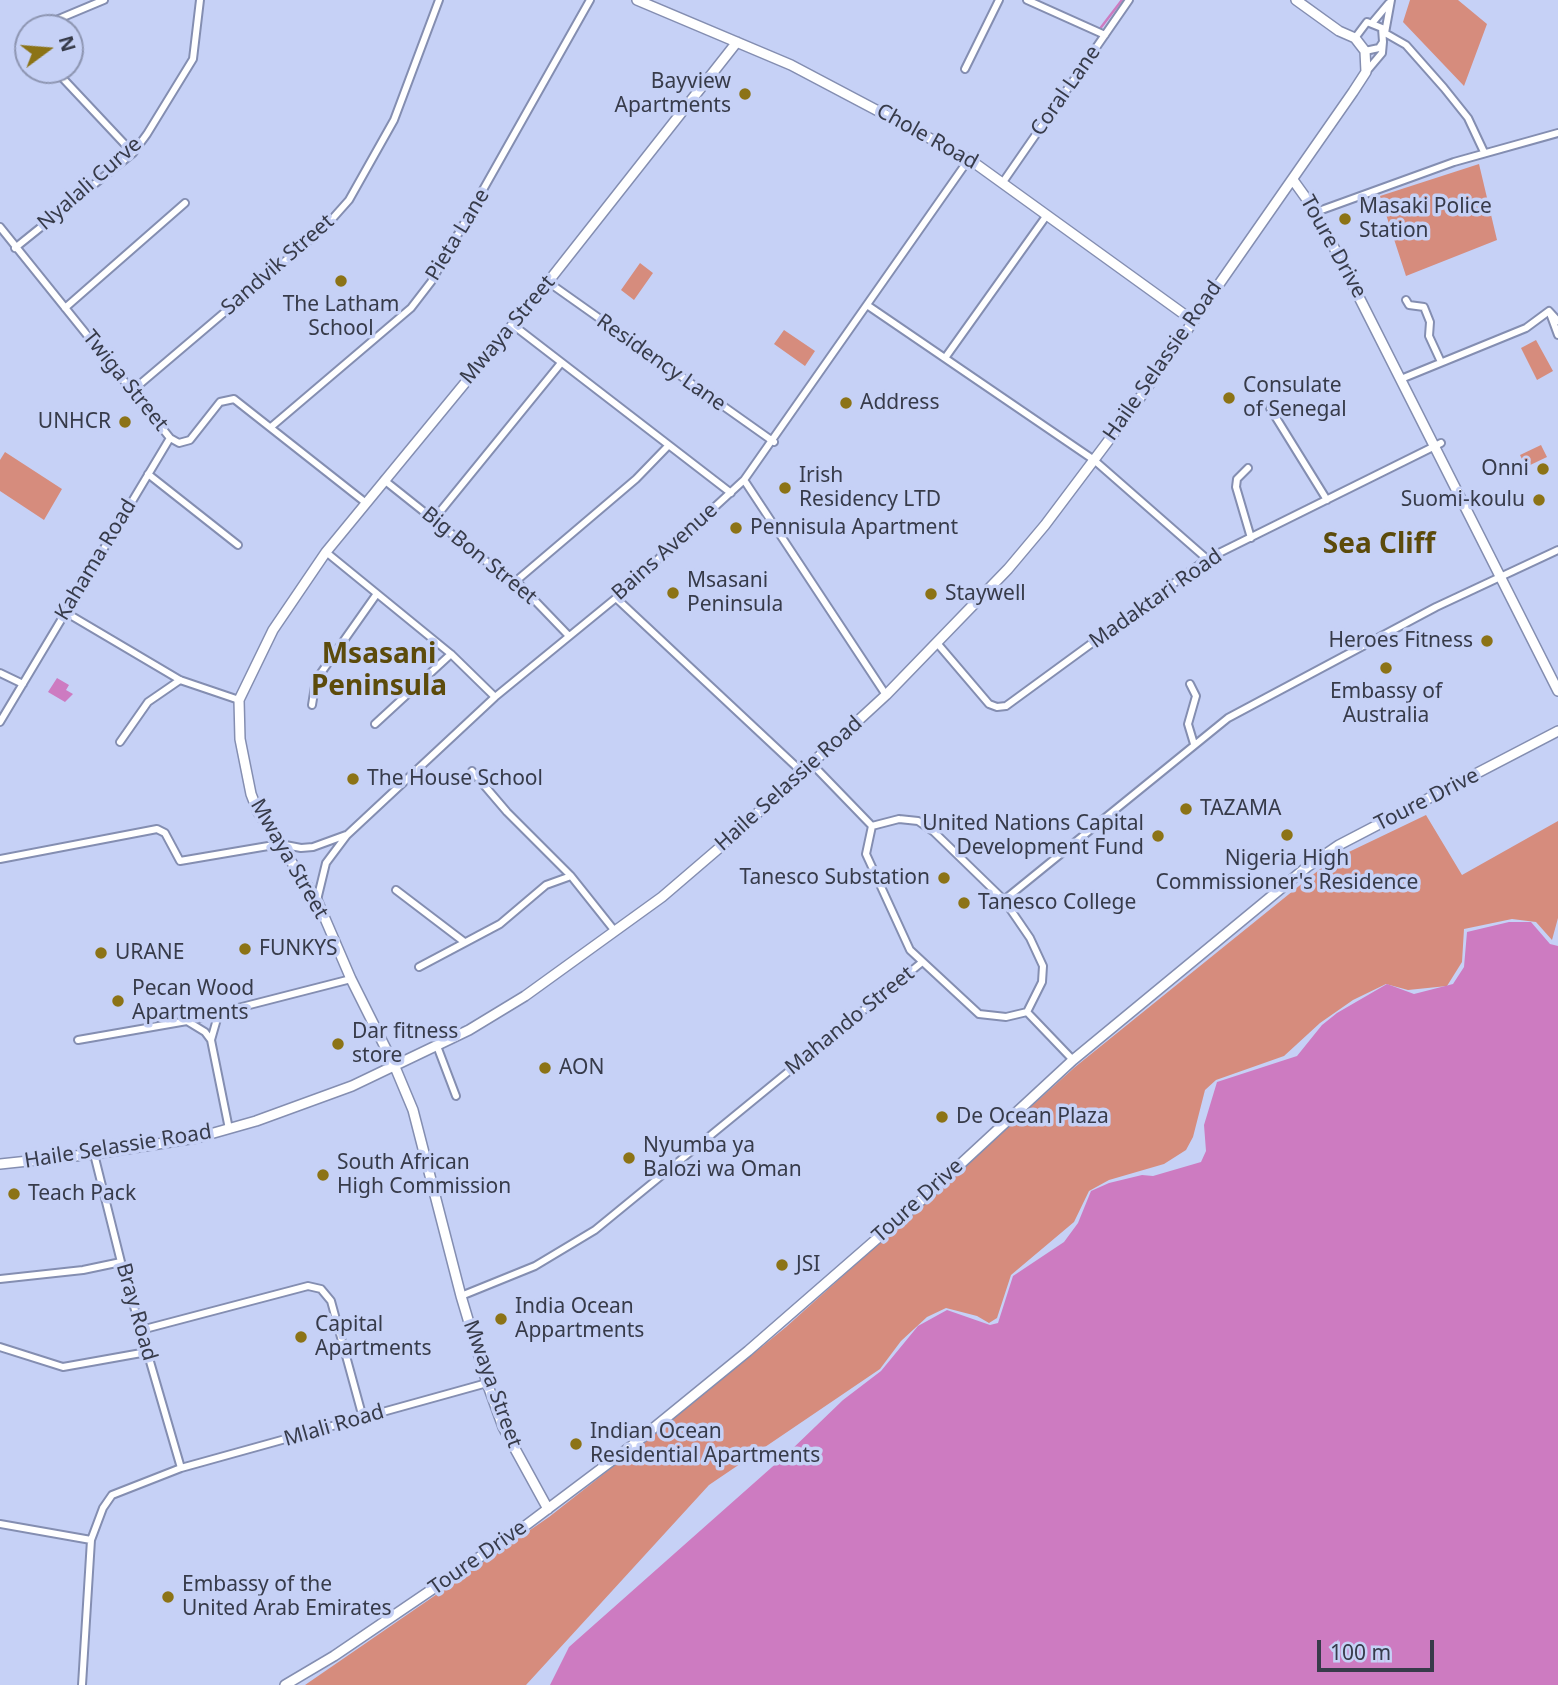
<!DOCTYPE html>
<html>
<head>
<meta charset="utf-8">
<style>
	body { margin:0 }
	#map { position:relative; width:1558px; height:1685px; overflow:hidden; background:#c6d1f6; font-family:"Noto Sans",sans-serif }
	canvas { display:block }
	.north { position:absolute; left:14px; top:14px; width:70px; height:70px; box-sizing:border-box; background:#c6d1f6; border:2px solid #8d95b1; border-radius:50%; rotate:74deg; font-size:19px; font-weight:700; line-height:28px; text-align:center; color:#373b4a }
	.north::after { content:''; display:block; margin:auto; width:24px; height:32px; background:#8c7316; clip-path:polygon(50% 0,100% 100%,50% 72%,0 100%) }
	.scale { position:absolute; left:1317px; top:1640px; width:117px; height:32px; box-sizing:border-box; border:4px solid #373b4a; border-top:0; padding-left:9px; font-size:21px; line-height:24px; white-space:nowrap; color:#373b4a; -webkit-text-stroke:5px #c6d1f6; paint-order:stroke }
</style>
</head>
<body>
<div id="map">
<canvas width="1558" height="1685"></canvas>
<div class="north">N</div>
<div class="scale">100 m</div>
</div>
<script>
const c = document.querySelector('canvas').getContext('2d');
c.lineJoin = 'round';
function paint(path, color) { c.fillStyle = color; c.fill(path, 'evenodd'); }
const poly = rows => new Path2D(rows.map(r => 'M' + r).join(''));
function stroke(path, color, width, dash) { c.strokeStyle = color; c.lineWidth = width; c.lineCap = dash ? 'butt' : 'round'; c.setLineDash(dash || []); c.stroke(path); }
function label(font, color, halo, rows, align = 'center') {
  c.font = font + ' "Noto Sans",sans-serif'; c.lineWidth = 7; c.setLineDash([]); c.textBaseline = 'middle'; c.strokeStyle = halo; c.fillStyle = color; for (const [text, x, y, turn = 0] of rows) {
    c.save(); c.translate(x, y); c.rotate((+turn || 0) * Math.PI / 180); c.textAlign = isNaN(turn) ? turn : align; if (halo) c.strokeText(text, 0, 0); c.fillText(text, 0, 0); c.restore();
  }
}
paint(poly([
	[1410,0,1458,0,1487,24,1464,86,1403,22],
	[1479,164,1497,240,1406,276,1380,196],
	[640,263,653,273,634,300,621,290],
	[784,330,815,351,805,366,774,344],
	[1536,340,1553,371,1537,380,1521,348],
	[1541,445,1547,457,1526,467,1520,455],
	[5,452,62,489,44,520,0,491,0,460],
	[1426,815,1462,875,1558,821,1558,918,1552,940,1536,922,1512,919,1464,929,1462,962,1447,986,1408,990,1386,984,1353,1000,1320,1023,1284,1056,1216,1080,1205,1090,1193,1137,1186,1150,1164,1164,1109,1180,1089,1191,1074,1222,1011,1275,997,1318,989,1323,977,1316,946,1308,927,1317,901,1341,880,1369,709,1485,526,1685,305,1685,549,1517,657,1432,786,1327,1075,1067,1330,861]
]), '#d68c7d');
paint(poly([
	[57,678,69,685,66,690,73,694,65,702,48,692],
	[1509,922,1531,922,1550,944,1558,946,1558,1685,550,1685,569,1647,789,1452,843,1400,881,1371,918,1326,947,1310,990,1325,998,1323,1013,1276,1064,1242,1078,1223,1091,1191,1109,1183,1142,1175,1153,1176,1201,1162,1206,1151,1204,1125,1217,1082,1297,1056,1322,1025,1337,1013,1387,984,1414,994,1453,984,1464,967,1467,932]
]), '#cd7bc1');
stroke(poly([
	[1099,30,1122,0]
]), '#cd7bc1', 2.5);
const street = poly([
	[1027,0,1105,35],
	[1391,0,1385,33,1406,45,1444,88,1468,118,1484,152],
	[1373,22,1389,3],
	[37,28,104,0],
	[1355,38,1367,22,1382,28,1383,42,1379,48,1365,51],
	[965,69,999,0],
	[55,70,133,153],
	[1366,72,1382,53,1383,42],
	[1003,182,1129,0],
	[1316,212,1454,162,1558,133],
	[0,227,170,438,179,443,190,440,220,402,234,399,366,503],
	[15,248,133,153,147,134,193,59,200,0],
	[548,282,774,442],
	[1406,300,1409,305,1424,307,1430,322,1429,336,1441,362],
	[867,305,1094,460,1207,559],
	[65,308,185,203],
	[1551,316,1558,335],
	[513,325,731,493],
	[945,358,1047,215],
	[1401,379,1526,328,1549,311,1558,321],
	[133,390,325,227,349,200,394,120,439,0],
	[1270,408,1327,500],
	[271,427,411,308,431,282,590,0],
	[1248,468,1237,479,1236,487,1251,538],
	[148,474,238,545],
	[384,480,502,574,516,581,569,636],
	[744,480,886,695],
	[434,519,561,363],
	[326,552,451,654,495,697],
	[516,581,636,479,668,446],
	[616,598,802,772],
	[65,612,180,680,239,700],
	[937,643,989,704,997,707,1006,706,1207,559,1441,443],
	[0,673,23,684],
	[1190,684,1196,696,1188,724,1194,744],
	[312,705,316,680,376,595],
	[0,722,170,438],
	[375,724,451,654],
	[120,742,148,702,180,680],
	[812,764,872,826],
	[472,771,507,812,571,876,614,930],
	[899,819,918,821,934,832,1004,900,1030,938,1043,966,1042,982,1027,1012,1006,1017,979,1014,910,950,866,854,872,826,899,819],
	[0,859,157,829,165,833,180,861,280,844,301,848,313,847,346,835],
	[396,890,463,941],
	[317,900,326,863,347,835,495,697,616,598,744,480,969,159],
	[1004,900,1228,718,1436,607,1558,550],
	[419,967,500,924,546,885,571,876],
	[219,1012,211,1040,229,1129],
	[1027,1012,1073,1060],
	[187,1021,205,1032,211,1040],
	[78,1040,187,1021,351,979],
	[437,1046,456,1096],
	[94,1154,121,1262,181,1468],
	[0,1279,83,1270,121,1262],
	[461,1296,535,1266,595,1230,921,963],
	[141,1330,308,1286,321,1289,331,1301,363,1418],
	[0,1347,63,1367,147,1352],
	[0,1524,91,1540],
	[82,1685,91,1540,103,1508,112,1495,181,1468,487,1383]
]);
const secondary = poly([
	[637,0,791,65,969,159,1192,320],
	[1293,180,1316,212,1558,691],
	[0,1164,94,1154,196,1138,256,1121,352,1086,469,1030,525,996,662,897,725,843,886,695,1008,569,1045,525,1130,412,1353,92,1366,72,1365,51,1355,38,1339,31,1296,0],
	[548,1509,503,1427,487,1383,461,1296,413,1110,395,1067,351,979,317,900,258,812,251,794,240,739,239,700,273,630,326,552,548,282,737,42],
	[285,1685,334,1656,521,1529,634,1444,748,1351,926,1196,1073,1060,1307,867,1339,845,1558,731]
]);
stroke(street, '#848eb1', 10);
stroke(secondary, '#848eb1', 12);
stroke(street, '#fff', 6);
stroke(secondary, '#fff', 9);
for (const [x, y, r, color] of [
	[745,94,7,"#8c7316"],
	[1345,219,7,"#8c7316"],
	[341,281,7,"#8c7316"],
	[1229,398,7,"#8c7316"],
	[846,403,7,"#8c7316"],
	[125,422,7,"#8c7316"],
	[1543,469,7,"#8c7316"],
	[785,488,7,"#8c7316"],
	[1539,500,7,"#8c7316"],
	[736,528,7,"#8c7316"],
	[673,593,7,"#8c7316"],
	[931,594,7,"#8c7316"],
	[1487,641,7,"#8c7316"],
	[1386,668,7,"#8c7316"],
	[353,779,7,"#8c7316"],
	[1186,809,7,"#8c7316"],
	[1287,835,7,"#8c7316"],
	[1158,836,7,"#8c7316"],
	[944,878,7,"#8c7316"],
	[964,903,7,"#8c7316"],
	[245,949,7,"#8c7316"],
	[101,953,7,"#8c7316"],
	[118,1001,7,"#8c7316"],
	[338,1044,7,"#8c7316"],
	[545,1068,7,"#8c7316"],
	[942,1117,7,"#8c7316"],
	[629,1158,7,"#8c7316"],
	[323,1175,7,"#8c7316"],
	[14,1194,7,"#8c7316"],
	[782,1265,7,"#8c7316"],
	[501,1319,7,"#8c7316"],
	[301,1337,7,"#8c7316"],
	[576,1444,7,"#8c7316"],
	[168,1597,7,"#8c7316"]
]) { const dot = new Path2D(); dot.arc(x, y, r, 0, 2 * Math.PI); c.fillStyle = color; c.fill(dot); stroke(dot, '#c6d1f6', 2.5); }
label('21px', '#373b4a', '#c6d1f6', [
	["Bayview",731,82,"right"],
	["Apartments",731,106,"right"],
	["Masaki Police",1359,207],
	["Station",1359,231],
	["The Latham",341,305,"center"],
	["School",341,329,"center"],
	["Consulate",1243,386],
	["of Senegal",1243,410],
	["Address",860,403],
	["UNHCR",111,422,"right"],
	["Onni",1529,469,"right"],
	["Irish",799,476],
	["Residency LTD",799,500],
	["Suomi-koulu",1525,500,"right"],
	["Pennisula Apartment",750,528],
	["Msasani",687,581],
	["Peninsula",687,605],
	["Staywell",945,594],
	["Heroes Fitness",1473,641,"right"],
	["Embassy of",1386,692,"center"],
	["Australia",1386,716,"center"],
	["The House School",367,779],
	["TAZAMA",1200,809],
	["United Nations Capital",1144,824,"right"],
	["Development Fund",1144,848,"right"],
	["Nigeria High",1287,859,"center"],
	["Commissioner's Residence",1287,883,"center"],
	["Tanesco Substation",930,878,"right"],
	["Tanesco College",978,903],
	["FUNKYS",259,949],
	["URANE",115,953],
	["Pecan Wood",132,989],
	["Apartments",132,1013],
	["Dar fitness",352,1032],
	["store",352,1056],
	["AON",559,1068],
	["De Ocean Plaza",956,1117],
	["Nyumba ya",643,1146],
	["Balozi wa Oman",643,1170],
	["South African",337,1163],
	["High Commission",337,1187],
	["Teach Pack",28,1194],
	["JSI",796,1265],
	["India Ocean",515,1307],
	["Appartments",515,1331],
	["Capital",315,1325],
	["Apartments",315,1349],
	["Indian Ocean",590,1432],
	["Residential Apartments",590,1456],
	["Embassy of the",182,1585],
	["United Arab Emirates",182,1609]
], 'left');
label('21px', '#373b4a', '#c6d1f6', [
	["Coral Lane",1066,91,-55],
	["Chole Road",927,137,29],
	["Nyalali Curve",90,184,-41],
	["Pieta Lane",458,235,-59],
	["Toure Drive",1333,247,61],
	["Sandvik Street",278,265,-41],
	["Mwaya Street",508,330,-50],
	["Haile Selassie Road",1163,361,-55],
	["Residency Lane",661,363,35],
	["Twiga Street",125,381,51],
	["Bains Avenue",665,552,-42],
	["Big Bon Street",479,556,39],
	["Kahama Road",96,560,-59],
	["Madaktari Road",1156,599,-35],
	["Haile Selassie Road",789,784,-42],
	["Toure Drive",1427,800,-27],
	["Mwaya Street",289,859,60],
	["Mahando Street",850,1021,-39],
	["Haile Selassie Road",118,1147,-9],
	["Toure Drive",918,1201,-42],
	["Bray Road",136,1312,74],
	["Mwaya Street",492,1384,70],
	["Mlali Road",334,1426,-16],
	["Toure Drive",478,1558,-35]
]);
label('bold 28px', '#5c4b0b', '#c6d1f6', [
	["Sea Cliff",1379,545],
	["Msasani",379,655],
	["Peninsula",379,687]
]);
</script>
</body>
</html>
